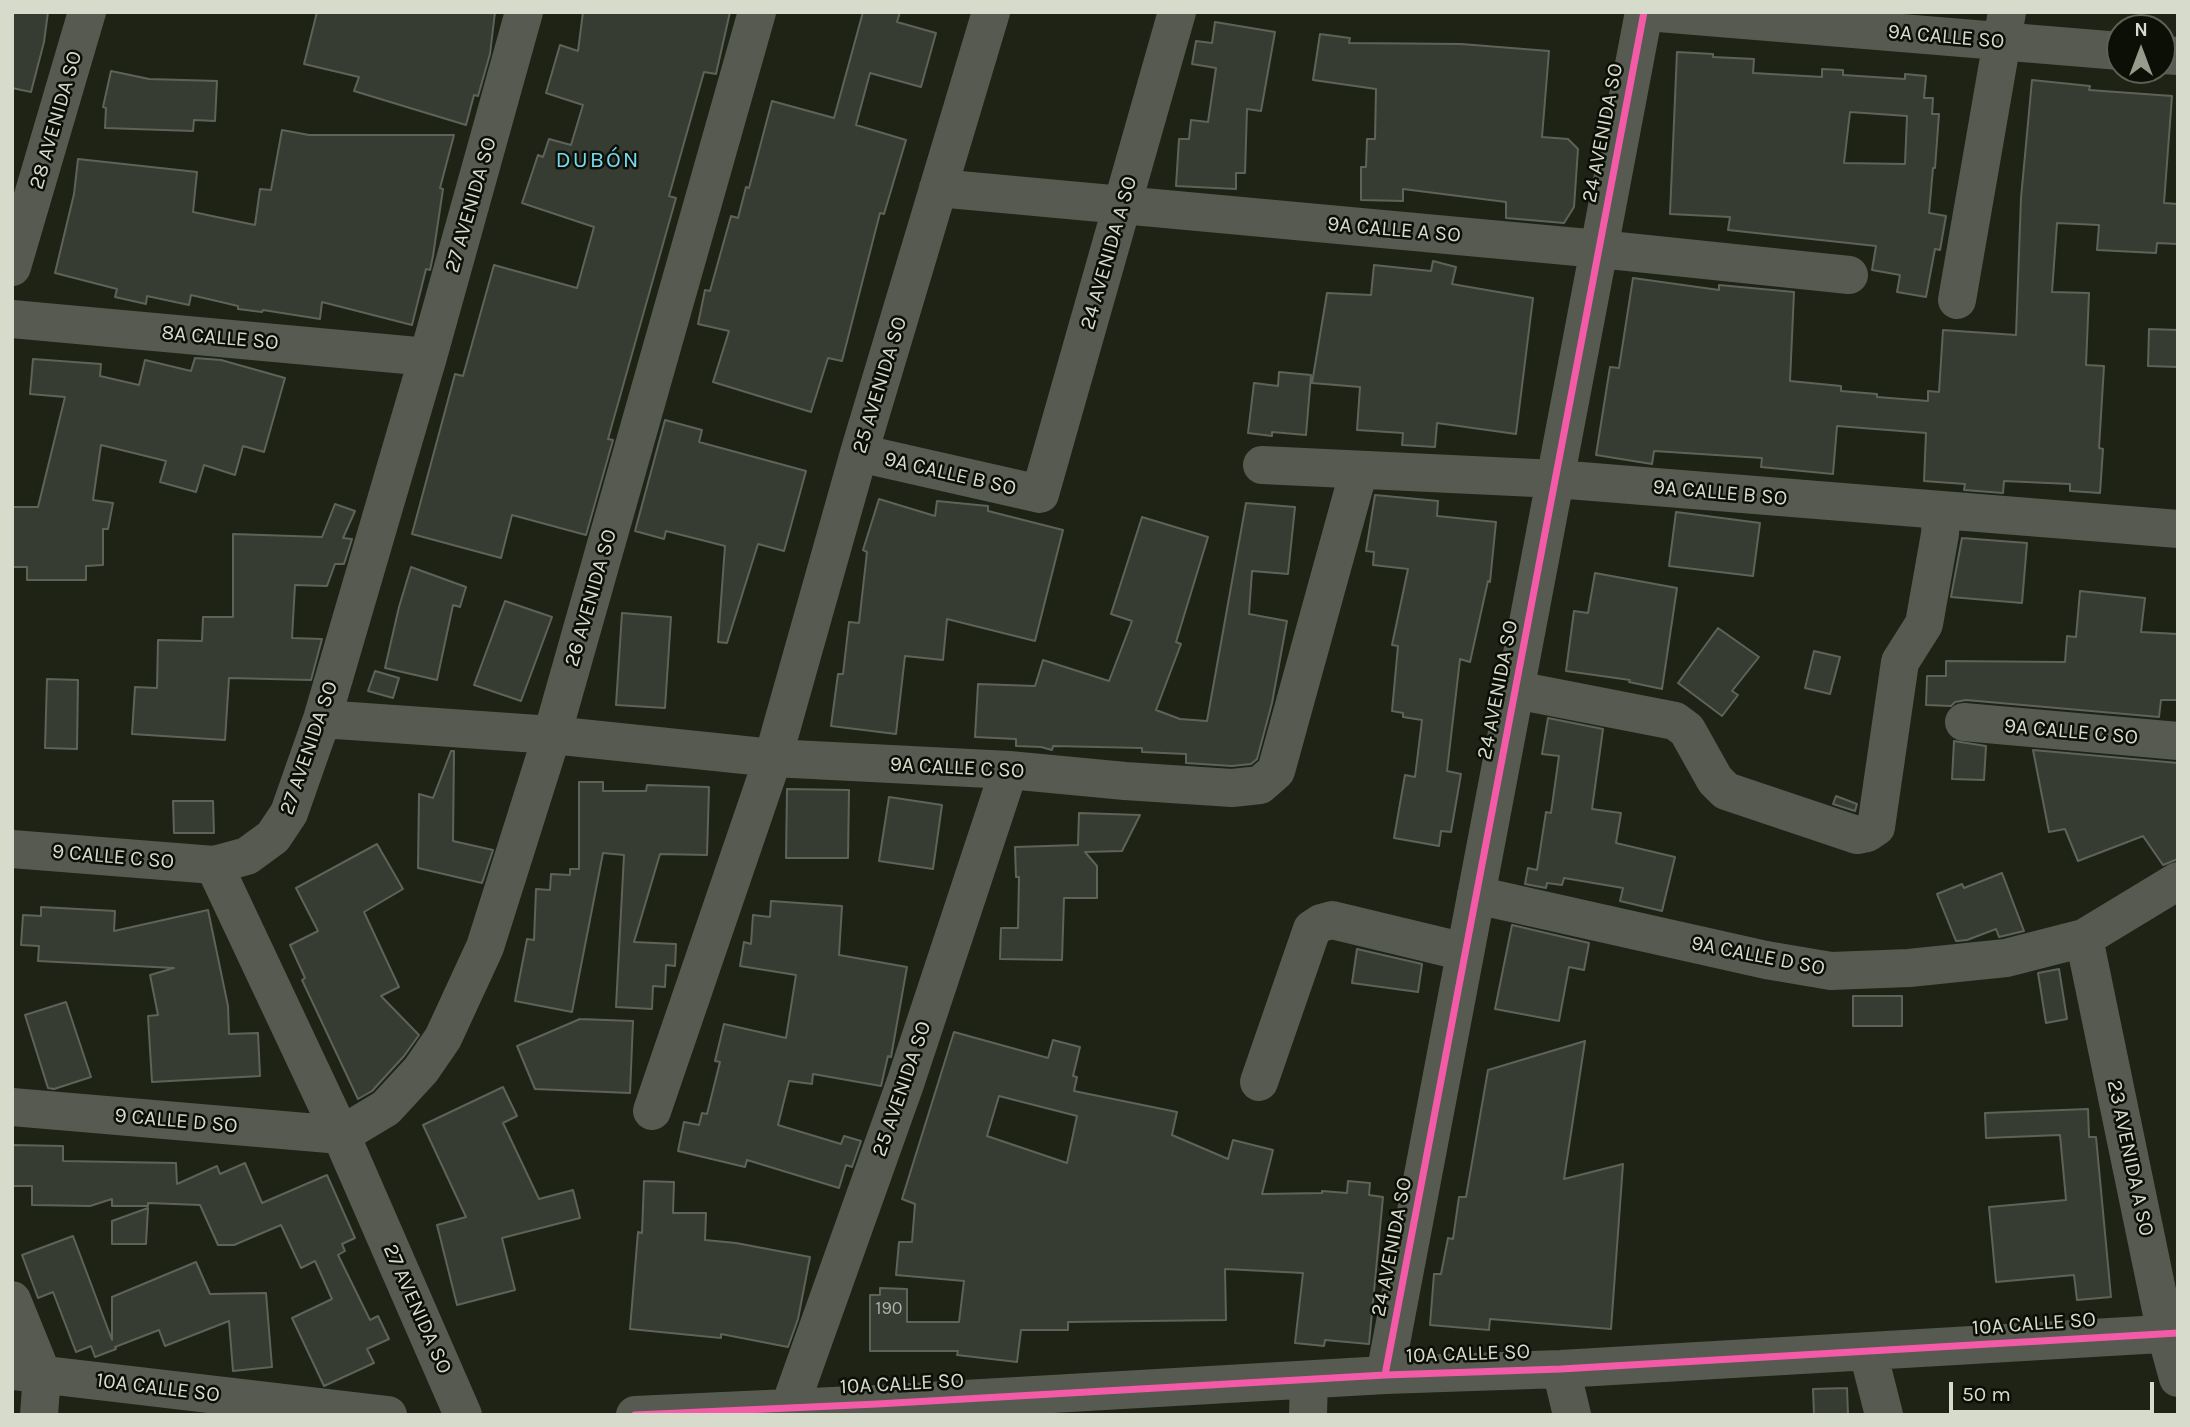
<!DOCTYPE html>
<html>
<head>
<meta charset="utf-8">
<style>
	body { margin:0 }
	#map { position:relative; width:2190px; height:1427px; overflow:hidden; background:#1f2316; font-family:Karla,sans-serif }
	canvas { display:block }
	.frame { position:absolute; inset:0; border:14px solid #d6dbcc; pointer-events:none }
	.north { position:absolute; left:2106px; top:14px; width:70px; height:70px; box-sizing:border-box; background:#0c0f06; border:2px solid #5d6155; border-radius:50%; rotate:0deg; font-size:19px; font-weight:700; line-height:28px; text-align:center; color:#d6dbcc }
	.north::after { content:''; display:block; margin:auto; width:24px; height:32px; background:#969b8c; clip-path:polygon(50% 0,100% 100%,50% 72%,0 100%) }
	.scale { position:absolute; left:1949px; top:1382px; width:205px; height:32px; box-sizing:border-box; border:4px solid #d6dbcc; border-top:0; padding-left:9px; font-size:21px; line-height:24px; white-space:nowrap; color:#d6dbcc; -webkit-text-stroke:5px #0c0f06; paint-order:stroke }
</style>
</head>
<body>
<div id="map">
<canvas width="2190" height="1427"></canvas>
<div class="frame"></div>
<div class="north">N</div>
<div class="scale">50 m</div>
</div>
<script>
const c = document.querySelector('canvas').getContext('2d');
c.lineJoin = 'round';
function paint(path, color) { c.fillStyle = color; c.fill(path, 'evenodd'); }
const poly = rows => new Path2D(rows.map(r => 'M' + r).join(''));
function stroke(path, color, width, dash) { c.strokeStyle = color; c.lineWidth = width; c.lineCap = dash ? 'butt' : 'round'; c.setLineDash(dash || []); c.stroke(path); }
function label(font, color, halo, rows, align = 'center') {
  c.font = font + ' Karla,sans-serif'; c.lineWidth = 5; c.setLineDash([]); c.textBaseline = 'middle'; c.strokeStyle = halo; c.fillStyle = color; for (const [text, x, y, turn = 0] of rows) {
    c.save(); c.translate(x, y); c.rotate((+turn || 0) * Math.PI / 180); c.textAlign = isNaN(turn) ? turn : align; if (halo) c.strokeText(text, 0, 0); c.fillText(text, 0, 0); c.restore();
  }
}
const building = poly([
	[12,12,48,12,44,42,31,92,12,88,12,12],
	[317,12,495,12,490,54,478,96,474,95,466,125,354,91,359,77,304,64,317,12],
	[583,12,730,12,716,74,704,72,669,196,676,198,608,439,613,440,586,535,512,515,501,558,412,534,455,374,463,376,494,265,577,288,594,227,522,203,538,155,543,157,549,139,571,145,583,105,546,93,560,45,578,51,583,12],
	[863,12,900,12,897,22,936,33,921,87,870,73,856,125,906,140,884,214,880,213,842,361,828,358,811,412,713,382,729,331,698,324,705,290,710,291,731,216,738,218,746,187,749,188,772,101,834,118,863,12],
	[1215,22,1275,32,1261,111,1247,109,1245,173,1236,173,1236,189,1176,186,1179,139,1189,139,1191,120,1208,122,1216,68,1192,64,1196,41,1212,43,1215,22],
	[1320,34,1350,38,1349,43,1461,44,1549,51,1542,137,1568,139,1578,149,1574,207,1564,223,1506,218,1506,202,1403,189,1403,201,1361,200,1361,167,1366,167,1367,139,1375,139,1376,89,1313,80,1320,34],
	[1677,52,1713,54,1713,57,1754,59,1753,73,1822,77,1822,69,1843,70,1843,75,1905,79,1905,74,1926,76,1924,98,1933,98,1932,114,1939,114,1935,168,1933,168,1929,213,1946,216,1940,250,1935,249,1926,297,1897,292,1900,275,1872,270,1876,246,1728,230,1730,217,1670,214,1677,52],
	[1850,112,1907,116,1905,164,1844,163,1850,112],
	[111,71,149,79,217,81,215,121,194,120,193,131,105,128,106,108,103,107,111,71],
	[2032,80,2090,86,2089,90,2172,96,2164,203,2178,204,2178,244,2157,243,2156,253,2097,250,2099,225,2057,223,2052,292,2089,293,2086,365,2104,366,2099,448,2103,449,2100,493,2070,491,2070,484,2004,481,2003,493,1964,490,1965,484,1924,481,1926,433,1837,426,1833,474,1761,467,1762,458,1654,451,1652,464,1596,455,1610,367,1619,368,1633,278,1719,290,1719,285,1794,292,1790,381,1841,386,1841,391,1877,394,1877,397,1928,401,1928,391,1939,392,1943,330,2016,335,2021,198,2032,80],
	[282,130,309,135,454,135,440,188,443,189,433,256,430,270,426,269,412,325,322,302,320,319,263,310,262,312,238,309,238,306,191,295,189,305,147,296,146,304,115,297,117,289,55,273,74,194,78,159,197,172,193,212,255,225,260,189,271,190,282,130],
	[1433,261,1456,267,1452,284,1533,298,1516,434,1437,423,1435,447,1402,445,1403,433,1357,430,1360,387,1312,383,1327,293,1371,295,1374,265,1431,271,1433,261],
	[2149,329,2178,330,2178,367,2148,366,2149,329],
	[195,358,221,360,285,378,264,452,243,446,235,475,204,465,196,492,160,482,166,461,101,445,93,500,113,503,108,529,103,529,103,565,86,566,86,580,27,580,27,567,12,567,12,507,38,507,65,397,30,394,33,359,101,364,100,376,139,385,145,360,191,371,195,358],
	[1279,372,1311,375,1306,435,1272,432,1272,436,1248,433,1254,383,1278,386,1279,372],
	[665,420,702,430,699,442,806,471,784,551,758,544,727,643,718,642,725,546,666,531,664,539,635,531,665,420],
	[1375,495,1438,501,1437,516,1496,522,1490,582,1488,581,1470,662,1460,659,1447,771,1461,774,1451,832,1441,831,1439,846,1394,838,1405,775,1415,777,1422,720,1403,717,1403,713,1392,711,1398,646,1392,645,1408,569,1373,565,1374,552,1366,551,1375,495],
	[879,499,935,516,937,501,988,506,988,511,1063,530,1035,641,947,619,943,660,905,656,896,734,831,726,838,674,843,674,849,622,859,623,867,552,863,550,879,499],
	[1246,503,1295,507,1288,574,1252,571,1249,614,1287,621,1272,703,1257,759,1251,764,1232,766,1186,763,1186,754,1142,752,1142,748,1053,746,1052,750,1041,747,1016,746,1016,739,975,737,978,684,1035,686,1043,660,1109,681,1132,621,1111,614,1142,517,1208,537,1176,642,1181,644,1156,710,1180,719,1207,721,1246,503],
	[335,504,355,511,343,538,352,539,344,564,335,564,327,586,295,585,292,638,322,639,311,680,229,678,225,740,132,734,135,687,157,688,158,640,202,641,203,617,233,617,233,534,322,537,335,504],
	[1676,512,1760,523,1753,576,1669,566,1676,512],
	[1962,538,2027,543,2022,603,1951,597,1962,538],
	[411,567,466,587,460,607,453,605,437,680,385,668,399,607,411,567],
	[1595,573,1677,588,1662,689,1629,682,1630,680,1566,671,1574,611,1588,613,1595,573],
	[2080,591,2145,598,2141,632,2178,634,2178,700,2161,700,2159,717,1966,700,1955,702,1951,706,1926,705,1927,676,1946,676,1946,661,2065,662,2067,636,2076,637,2080,591],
	[505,601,552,617,521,701,474,685,505,601],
	[622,613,671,617,665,708,616,705,622,613],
	[1718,628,1759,657,1732,691,1738,695,1722,716,1678,683,1718,628],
	[1814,651,1840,657,1830,694,1805,688,1814,651],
	[375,671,399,678,393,698,368,691,375,671],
	[47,679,78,680,77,749,45,748,47,679],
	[1548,718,1603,729,1592,809,1621,813,1616,843,1675,857,1662,911,1620,901,1623,888,1564,878,1562,885,1547,883,1546,888,1525,884,1528,868,1537,870,1546,812,1551,813,1559,756,1542,754,1548,718],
	[1954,741,1986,746,1984,780,1952,779,1954,741],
	[2033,750,2178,763,2178,859,2163,865,2143,836,2078,861,2065,829,2049,832,2033,750],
	[451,751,454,751,453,841,493,850,482,883,418,868,419,794,433,798,451,751],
	[579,782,603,782,603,791,646,791,647,785,709,787,707,855,660,854,634,942,676,944,675,966,666,965,665,987,653,986,652,1009,616,1007,624,855,603,853,572,1012,515,1001,527,939,534,940,536,889,550,890,551,874,570,875,570,869,579,869,579,782],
	[787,789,849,790,848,858,786,858,787,789],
	[1836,796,1857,804,1855,811,1833,804,1836,796],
	[889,797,942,805,933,869,879,861,889,797],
	[173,801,213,801,214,833,174,833,173,801],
	[1079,813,1140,815,1122,851,1085,852,1097,866,1097,898,1064,898,1062,960,1000,959,1001,928,1018,928,1019,877,1016,877,1015,847,1078,845,1079,813],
	[377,844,403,889,364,912,399,987,381,996,419,1035,404,1056,372,1091,358,1099,302,980,305,978,290,945,318,931,296,888,377,844],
	[2002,873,2024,931,1999,937,1996,929,1967,940,1956,941,1937,894,1962,884,1964,888,2002,873],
	[771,901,842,906,839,955,907,967,891,1057,888,1056,881,1086,813,1074,812,1084,789,1081,778,1125,841,1144,844,1136,861,1141,852,1167,846,1165,839,1188,747,1160,745,1167,678,1151,684,1122,699,1125,702,1113,707,1114,720,1062,715,1061,724,1024,786,1038,796,975,740,966,744,942,751,944,753,915,770,917,771,901],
	[41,907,115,911,114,931,208,910,228,1006,229,1034,258,1033,260,1076,152,1082,148,1016,158,1015,150,975,174,968,38,961,39,946,21,945,23,915,41,916,41,907],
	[1512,925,1589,943,1584,970,1569,967,1559,1021,1495,1009,1512,925],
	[1357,949,1422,964,1418,992,1352,983,1357,949],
	[2059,969,2067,1019,2046,1023,2038,973,2059,969],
	[1853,996,1902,996,1902,1026,1853,1026,1853,996],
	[66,1002,91,1077,54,1089,48,1088,25,1015,66,1002],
	[580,1019,633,1021,630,1093,535,1089,517,1046,580,1019],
	[954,1032,1048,1058,1053,1040,1080,1047,1073,1076,1077,1077,1074,1091,1177,1112,1172,1135,1228,1159,1233,1140,1273,1150,1262,1194,1322,1193,1322,1191,1347,1193,1348,1181,1370,1183,1369,1195,1383,1197,1369,1344,1325,1340,1324,1346,1295,1343,1303,1273,1225,1269,1226,1320,1068,1322,1068,1330,1021,1330,1017,1362,957,1355,958,1351,870,1351,870,1295,880,1295,880,1288,907,1289,907,1322,959,1322,964,1281,896,1275,899,1242,912,1242,915,1204,902,1199,954,1032],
	[999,1096,1077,1116,1067,1163,987,1136,999,1096],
	[1585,1041,1564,1179,1623,1164,1611,1329,1490,1319,1489,1330,1430,1325,1434,1274,1441,1274,1448,1238,1453,1239,1459,1197,1466,1197,1488,1070,1585,1041],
	[503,1087,517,1116,503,1123,539,1199,573,1190,580,1218,502,1238,515,1290,457,1305,437,1225,466,1217,423,1125,503,1087],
	[2088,1109,2089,1137,2096,1137,2111,1297,2077,1300,2074,1275,1996,1282,1989,1207,2066,1200,2060,1135,1986,1138,1985,1113,2088,1109],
	[12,1145,63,1146,63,1161,176,1163,177,1184,217,1166,220,1174,245,1163,262,1203,327,1175,355,1238,342,1244,345,1251,338,1255,370,1320,378,1316,389,1339,367,1349,374,1363,324,1386,292,1318,332,1299,315,1261,301,1268,281,1225,234,1245,218,1245,200,1205,148,1203,148,1206,112,1206,112,1199,90,1206,32,1205,32,1186,12,1186,12,1145],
	[644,1181,674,1182,673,1213,706,1213,705,1240,736,1243,810,1257,798,1319,788,1347,721,1334,721,1338,630,1329,638,1232,642,1233,644,1181],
	[148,1208,146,1244,112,1244,112,1221,148,1208],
	[73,1236,112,1340,112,1297,196,1262,210,1294,266,1293,272,1367,233,1371,229,1321,165,1346,159,1330,115,1347,116,1349,95,1357,91,1346,76,1352,53,1292,38,1298,22,1255,73,1236],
	[1847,1388,1848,1415,1814,1415,1813,1389,1847,1388]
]);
paint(building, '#373c32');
stroke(building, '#5e6359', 2);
stroke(poly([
	[1647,12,2120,51],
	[2162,55,2178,56],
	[938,188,1599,249,1849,275],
	[12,267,87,12],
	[1957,300,2007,12],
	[12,319,428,357],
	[859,453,1040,494,1177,12],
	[1262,465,1556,479,2178,529],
	[1516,690,1675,721,1687,730,1715,780,1726,791,1857,835,1867,833,1876,827,1900,662,1924,624,1940,534,1941,511],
	[322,719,552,735,773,758,1009,770,1125,781,1232,788,1260,785,1276,771,1359,470],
	[1964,722,2178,741],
	[12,849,214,865,247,856,273,837,289,813,322,719,428,357,524,12],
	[214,865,341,1135,463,1415],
	[1476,895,1766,960,1831,971,1909,968,2006,958,2084,938,2178,881],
	[2084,938,2166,1334,2178,1378],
	[1259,1082,1312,929,1321,923,1332,920,1465,952],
	[12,1107,341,1135],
	[652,1111,773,758,859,453,991,12],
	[341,1135,386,1108,421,1070,443,1038,485,947,552,735,757,12],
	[12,1300,42,1374,39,1415],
	[1868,1352,1884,1415],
	[1561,1369,1572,1415],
	[12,1371,388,1415],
	[1385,1375,1644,12],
	[790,1406,905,1084,1009,770],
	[635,1415,877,1404,1385,1375,1561,1369,2178,1333],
	[1308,1415,1309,1380]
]), '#565a50', 38);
stroke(poly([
	[1385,1375,1644,12],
	[635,1415,877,1404,1385,1375,1561,1369,2178,1333]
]), '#f35aa7', 7);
label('18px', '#aeb3a6', null, [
	["190",889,1309]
]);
label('21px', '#d6dbcc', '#0c0f06', [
	["9A CALLE SO",1946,37,5],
	["28 AVENIDA SO",56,120,-74],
	["24 AVENIDA SO",1603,133,-79],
	["27 AVENIDA SO",471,205,-74],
	["9A CALLE A SO",1394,230,5],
	["24 AVENIDA A SO",1109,253,-74],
	["8A CALLE SO",220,338,5],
	["25 AVENIDA SO",880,385,-73],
	["9A CALLE B SO",950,474,13],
	["9A CALLE B SO",1720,493,5],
	["26 AVENIDA SO",591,598,-74],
	["24 AVENIDA SO",1498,690,-79],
	["9A CALLE C SO",2071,732,5],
	["27 AVENIDA SO",309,748,-71],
	["9A CALLE C SO",957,768,3],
	["9 CALLE C SO",113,857,5],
	["9A CALLE D SO",1758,956,11],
	["25 AVENIDA SO",902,1089,-71],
	["9 CALLE D SO",176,1121,5],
	["23 AVENIDA A SO",2130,1158,78],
	["24 AVENIDA SO",1392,1247,-79],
	["27 AVENIDA SO",417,1309,66],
	["10A CALLE SO",2034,1324,-4],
	["10A CALLE SO",1468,1354,-2],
	["10A CALLE SO",902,1384,-3],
	["10A CALLE SO",158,1388,7]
]);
c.letterSpacing = '2px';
label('23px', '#75daf1', '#0c0f06', [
	["DUBÓN",598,160]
]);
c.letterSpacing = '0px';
</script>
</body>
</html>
